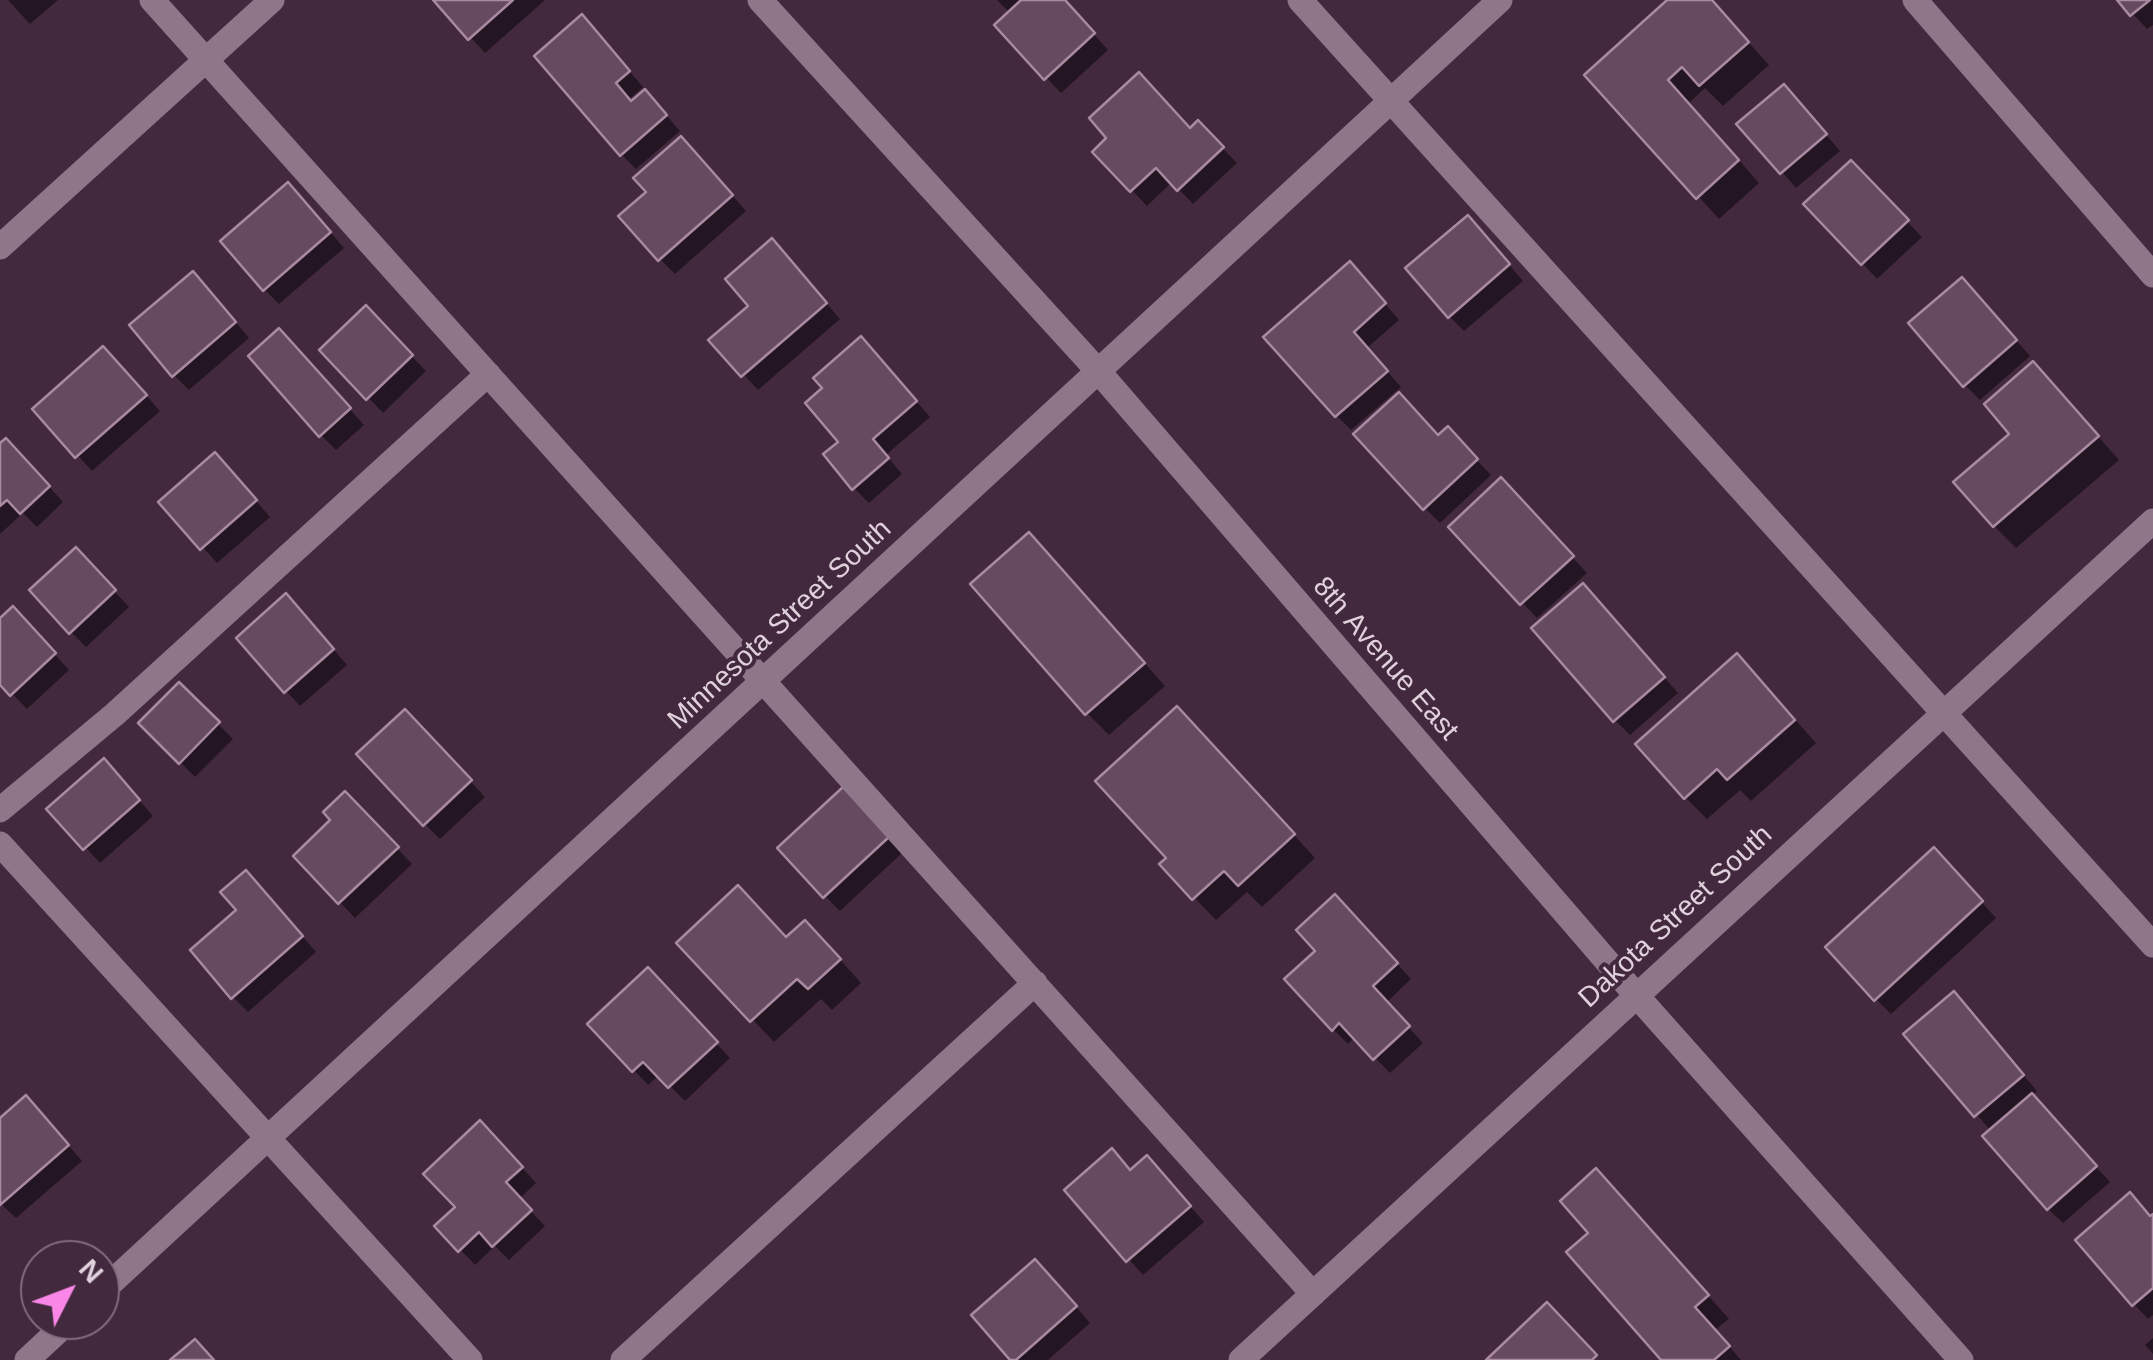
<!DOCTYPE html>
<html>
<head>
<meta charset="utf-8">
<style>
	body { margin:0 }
	#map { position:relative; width:2153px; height:1360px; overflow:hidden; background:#43293e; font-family:Arial,sans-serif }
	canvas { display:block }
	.north { position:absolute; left:20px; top:1240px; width:100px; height:100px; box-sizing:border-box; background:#43293e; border:2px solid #826c7e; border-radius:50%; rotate:48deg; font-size:28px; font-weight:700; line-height:40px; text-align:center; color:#e1d1dd }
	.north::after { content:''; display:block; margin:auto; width:35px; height:45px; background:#fa87e7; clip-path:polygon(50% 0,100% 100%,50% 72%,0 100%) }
</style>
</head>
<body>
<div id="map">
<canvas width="2153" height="1360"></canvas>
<div class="north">N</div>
</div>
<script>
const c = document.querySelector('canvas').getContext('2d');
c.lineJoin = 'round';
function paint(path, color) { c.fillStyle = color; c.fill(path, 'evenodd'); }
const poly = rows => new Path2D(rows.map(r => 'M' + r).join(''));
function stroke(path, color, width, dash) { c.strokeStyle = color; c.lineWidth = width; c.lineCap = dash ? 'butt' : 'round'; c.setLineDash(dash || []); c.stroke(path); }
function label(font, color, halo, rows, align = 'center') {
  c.font = font + ' Arial,sans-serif'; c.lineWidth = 8; c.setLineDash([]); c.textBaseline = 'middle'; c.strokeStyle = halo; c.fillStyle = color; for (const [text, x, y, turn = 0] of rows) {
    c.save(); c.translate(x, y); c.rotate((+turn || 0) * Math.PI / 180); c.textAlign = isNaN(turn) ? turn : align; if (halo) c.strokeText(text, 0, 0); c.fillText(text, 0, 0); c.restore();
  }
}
paint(poly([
	[8,0,58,0,30,24],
	[436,0,545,0,485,53],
	[997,0,1063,0,1108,50,1061,93,997,25,1010,13],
	[1671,0,1710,0,1769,65,1723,106,1705,88,1689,103,1759,183,1719,219,1588,75],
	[2120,0,2153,0,2153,25,2147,29],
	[596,32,643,87,629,99,633,103,659,107,680,131,636,169,621,154],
	[1798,102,1840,151,1796,188,1740,124],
	[1198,123,1237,163,1193,204,1172,182,1147,206,1096,152,1191,130],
	[696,154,746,211,675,274,660,259,649,193],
	[1851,163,1922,237,1877,279,1807,204],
	[303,200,344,248,279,304,264,289],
	[1482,233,1523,281,1464,331,1449,316],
	[786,257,840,319,758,390,712,340,751,306],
	[1365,280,1399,320,1367,348,1401,387,1351,430,1336,415],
	[208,289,249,338,189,390,174,375],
	[1976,295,2030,356,1980,400,1965,385],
	[366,309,426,371,383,413,323,350],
	[294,346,364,425,336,450,321,435],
	[876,355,930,417,886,455,902,474,869,503,854,488,841,442],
	[118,364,160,411,92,471,35,409],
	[2055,387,2119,460,2016,548,1994,526,2012,434],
	[1448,430,1491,475,1440,523,1425,508,1439,438],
	[0,447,21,456,63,502,37,527,23,513,0,534],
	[230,471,270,517,217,563,162,502],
	[1515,496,1587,573,1537,618,1451,527],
	[1051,557,1165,686,1109,735,1087,713],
	[90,565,129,607,86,647,71,632],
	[1597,601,1678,693,1630,735,1615,720],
	[301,612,347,665,300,706,286,691],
	[0,622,28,625,69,670,27,709,0,681],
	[1759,679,1816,743,1751,801,1740,790,1707,819,1685,797],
	[179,685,233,739,195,777,142,723],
	[420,727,485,797,440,839,425,824],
	[1199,731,1315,858,1262,907,1247,892,1216,920,1162,864,1169,858],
	[118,776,153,816,100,863,50,809],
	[842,790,902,853,840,911,825,896],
	[345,794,412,864,355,918,296,856,334,820],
	[1949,866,1996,918,1891,1014,1876,999],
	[261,888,316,952,248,1012,233,997],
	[1350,912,1411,979,1386,1003,1423,1043,1390,1073,1355,1037,1348,1044,1333,1029,1319,951],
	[787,939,827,945,861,983,832,1010,821,999,774,1042,680,943],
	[663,986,730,1058,685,1101,659,1075,648,1085,591,1024],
	[1968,1010,2037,1091,2031,1096,2110,1182,2063,1223,2048,1209,1992,1132,1907,1035],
	[41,1114,82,1161,16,1218,0,1203,0,1121],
	[495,1138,536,1183,519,1199,545,1226,509,1260,495,1246,475,1265,438,1226,459,1207],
	[1161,1173,1204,1222,1143,1275,1067,1190],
	[1618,1194,1729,1319,1715,1330,1741,1360,1665,1360,1591,1233],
	[2153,1217,2153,1315,2148,1319,2134,1304],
	[1050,1277,1090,1323,1048,1360,1014,1360],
	[2153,1338,2153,1354,2145,1345]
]), '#0007');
const building = poly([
	[433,0,513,0,468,40,433,0],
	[1021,0,1065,0,1095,33,1044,80,994,25,1021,0],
	[1667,0,1712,0,1749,42,1699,86,1682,67,1668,80,1739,160,1696,199,1584,75,1667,0],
	[2117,0,2150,0,2130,16,2117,0],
	[582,14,630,71,616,83,631,101,645,89,667,115,620,156,534,56,582,14],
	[1139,72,1190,128,1198,120,1224,147,1177,191,1156,168,1130,192,1092,152,1106,138,1089,118,1139,72],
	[1784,84,1827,134,1780,174,1736,124,1784,84],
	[681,136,733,195,658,261,618,216,646,192,633,178,681,136],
	[1851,160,1909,220,1861,265,1803,204,1851,160],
	[288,182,331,232,263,291,220,241,288,182],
	[1468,215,1510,264,1448,318,1405,268,1468,215],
	[772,238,827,303,741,377,708,340,748,306,725,279,772,238],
	[1350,261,1386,303,1354,332,1388,371,1335,417,1263,337,1350,261],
	[193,271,236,322,172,377,129,325,193,271],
	[1962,277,2017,340,1963,387,1908,323,1962,277],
	[366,305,413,355,366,400,319,350,366,305],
	[279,328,351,408,319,437,248,356,279,328],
	[861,336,917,401,873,439,889,458,852,490,823,454,838,442,805,403,822,388,813,378,861,336],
	[103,346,147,395,75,458,32,409,103,346],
	[2033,361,2099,436,1993,527,1953,482,2009,434,1984,404,2033,361],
	[1399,392,1438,435,1448,426,1478,459,1423,510,1353,434,1399,392],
	[6,438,50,486,20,514,7,500,0,506,0,443,6,438],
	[215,452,257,500,200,550,158,502,215,452],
	[1501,477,1574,556,1520,605,1448,527,1501,477],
	[1029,532,1145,663,1085,715,970,584,1029,532],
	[76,547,116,590,69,634,29,590,76,547],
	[1583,583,1665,677,1613,722,1531,628,1583,583],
	[286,593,334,649,284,693,236,638,286,593],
	[13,606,56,653,10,696,0,685,0,618,13,606],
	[1737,653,1795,720,1727,780,1717,769,1684,799,1635,744,1737,653],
	[179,682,220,722,179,764,138,723,179,682],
	[1177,706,1295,834,1238,886,1224,871,1192,900,1159,864,1166,858,1095,781,1177,706],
	[405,709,472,780,423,826,356,754,405,709],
	[104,758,140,800,83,850,46,809,104,758],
	[843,787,889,837,823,898,777,848,843,787],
	[345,791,399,847,338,904,293,856,330,820,323,812,345,791],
	[1934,847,1983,901,1874,1001,1825,947,1934,847],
	[246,870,303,936,231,999,190,950,236,910,220,892,246,870],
	[738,885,786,937,805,920,841,959,808,989,797,979,750,1022,676,943,738,885],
	[1335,894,1398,963,1373,986,1410,1026,1373,1060,1339,1023,1332,1031,1284,979,1315,951,1296,930,1335,894],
	[648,967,718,1042,668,1088,643,1062,632,1072,587,1024,648,967],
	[1954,991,2024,1075,1974,1117,1903,1034,1954,991],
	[2032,1093,2097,1166,2047,1210,1982,1136,2032,1093],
	[26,1095,69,1145,0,1205,0,1118,26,1095],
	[480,1120,523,1167,506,1182,532,1210,492,1247,479,1232,458,1252,434,1226,455,1207,423,1174,480,1120],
	[1112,1148,1130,1170,1147,1155,1191,1206,1126,1262,1064,1190,1112,1148],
	[1596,1168,1709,1295,1695,1307,1730,1346,1714,1360,1661,1360,1566,1252,1588,1233,1560,1201,1596,1168],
	[2130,1192,2150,1216,2153,1214,2153,1288,2132,1306,2075,1240,2130,1192],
	[1035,1259,1077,1306,1016,1360,1010,1360,971,1315,1035,1259],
	[1547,1302,1597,1355,1592,1360,1486,1360,1547,1302],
	[195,1339,214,1360,170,1360,195,1339]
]);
paint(building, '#664a60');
stroke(building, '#a98aa2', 2.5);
stroke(poly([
	[152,0,1313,1294],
	[760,0,1099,372,1636,995,1961,1360],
	[1300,0,2153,945],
	[1915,0,2153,275],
	[0,247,272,0],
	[0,810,115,714,488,374],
	[0,844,470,1360],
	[100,1293,1500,0],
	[27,1360,70,1320],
	[623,1360,1035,983],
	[1241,1360,2153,521]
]), '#8f778a', 25);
label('28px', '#e1d1dd', '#43293e', [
	["Minnesota Street South",780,625,-43],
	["8th Avenue East",1385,659,49],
	["Dakota Street South",1676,917,-43]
]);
</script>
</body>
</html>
